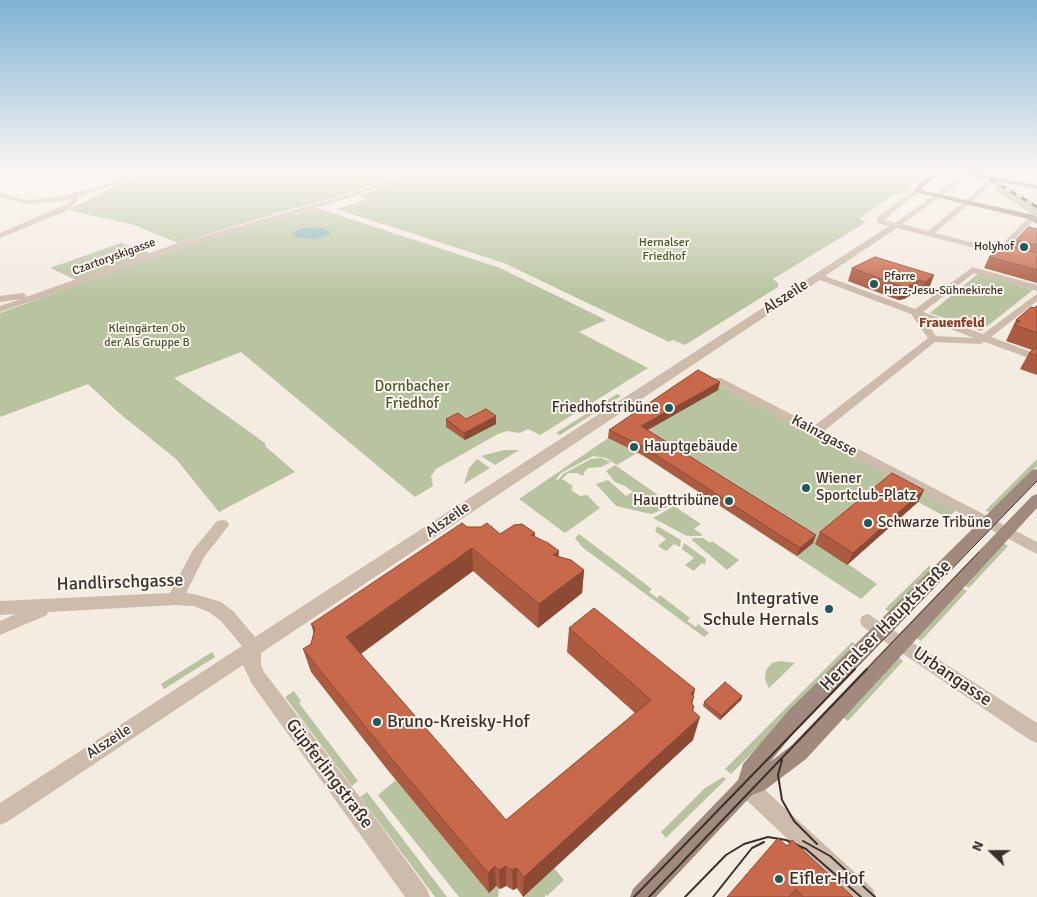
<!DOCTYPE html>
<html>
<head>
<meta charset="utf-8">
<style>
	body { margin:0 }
	#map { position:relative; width:1037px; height:897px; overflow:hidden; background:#f4ebe1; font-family:Signika,sans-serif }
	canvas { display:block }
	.north { position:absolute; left:967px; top:827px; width:50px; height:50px; -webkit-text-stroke:4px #fbf5ee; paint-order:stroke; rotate:292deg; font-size:14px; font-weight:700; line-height:20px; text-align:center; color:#3b302b }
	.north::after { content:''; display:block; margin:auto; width:18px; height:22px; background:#3b302b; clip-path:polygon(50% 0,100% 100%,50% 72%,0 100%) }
</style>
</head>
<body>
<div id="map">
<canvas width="1037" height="897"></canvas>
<div class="north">N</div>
</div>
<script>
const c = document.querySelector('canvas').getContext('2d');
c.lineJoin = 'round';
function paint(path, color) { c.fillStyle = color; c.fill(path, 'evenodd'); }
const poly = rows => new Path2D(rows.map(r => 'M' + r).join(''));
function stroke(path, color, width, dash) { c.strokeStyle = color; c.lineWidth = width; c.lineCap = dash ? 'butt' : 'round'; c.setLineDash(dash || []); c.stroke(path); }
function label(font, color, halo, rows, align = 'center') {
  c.font = font + ' Signika,sans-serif'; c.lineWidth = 4; c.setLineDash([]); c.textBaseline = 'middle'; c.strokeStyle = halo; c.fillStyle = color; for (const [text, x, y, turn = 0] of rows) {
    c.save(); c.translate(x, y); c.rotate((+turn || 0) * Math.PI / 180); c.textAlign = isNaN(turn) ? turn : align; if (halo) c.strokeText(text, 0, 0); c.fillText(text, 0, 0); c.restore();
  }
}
paint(poly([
	[148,170,382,170,392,172,371,185,350,193,282,212,273,213,275,214,178,243,131,224,68,210],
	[409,170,931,170,908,185,912,187,910,190,900,194,896,193,859,219,866,222,773,279,778,283,778,287,685,345,673,340,669,342,504,263,336,209,368,199,360,196,383,186],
	[997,184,1037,209,1037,215,1033,215,992,188],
	[317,208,500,268,606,320,579,332,648,368,540,435,528,429,520,433,507,431,498,434,436,469,431,476,433,486,415,497,241,352,174,378,265,443,265,446,295,472,219,512,176,459,119,413,88,384,0,417,0,313,198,242],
	[121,243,150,253,76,280,50,268],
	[979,273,1033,290,981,331,930,313],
	[696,378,709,380,957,509,948,518,918,502,848,564,877,584,861,599,648,459,637,453,617,465,606,458,593,456,561,473,556,479,558,480,563,474,591,459,601,458,611,462,601,467,588,468,585,471,583,476,577,473,568,473,562,479,573,486,571,490,580,496,587,495,600,508,565,533,519,499],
	[617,394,621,396,560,435,556,433],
	[504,450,519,450,495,465,481,456],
	[477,459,490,468,464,484,469,468],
	[1037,459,1037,466,991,512,985,511],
	[615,465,671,504,662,510,651,514,616,506,596,484,608,480,626,496,633,492,625,486,615,482,606,471],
	[674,506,701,524,694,529,702,534,701,536,687,536,653,518],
	[657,526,681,540,680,547,674,544,666,551,658,546,666,539,655,531],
	[579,534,652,589,649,592,657,598,660,595,690,618,687,621,696,627,698,624,709,633,704,637,582,547,575,538],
	[693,538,703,538,710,543,712,541,739,560,727,570,692,540],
	[684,543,706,559,705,565,702,563,694,571,685,565,694,558,682,549],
	[1003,543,1008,546,969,588,964,585],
	[929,566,935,569,891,613,885,609],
	[961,588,967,591,921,641,915,637],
	[852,642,858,646,731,774,725,769],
	[212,652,215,657,164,689,161,684],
	[897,656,903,661,848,721,841,716],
	[780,661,795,663,769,688,765,680,766,670,772,663],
	[294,691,301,701,299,703,358,781,352,786,285,697],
	[723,777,726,779,666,838,661,832,705,788],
	[396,780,489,893,496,886,499,888,498,897,459,897,378,795],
	[367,792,447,897,435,897,360,797],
	[554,868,564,880,547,896,545,894,545,897,523,897]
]), '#b8c4a0');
paint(poly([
	[306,228,323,228,331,232,327,236,314,239,299,238,292,235,293,232]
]), '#7fb0b2');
paint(poly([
	[135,170,142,170,111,186,76,197,78,199,74,205,64,212,0,238,0,233,58,208,69,203,72,198,62,201,26,204,0,197,0,193,26,200,61,197,107,184,135,170],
	[401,170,408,170,383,185,355,196,181,248,106,276,0,312,0,306,21,299,0,302,0,296,22,293,25,294,26,297,175,244,351,194,379,183,401,170],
	[1002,170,1008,170,935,233,997,249,1026,220,1028,215,1037,216,1037,220,1034,220,1004,251,1037,259,1037,264,897,228,825,276,915,309,973,267,1037,285,1037,291,974,273,923,312,983,334,1037,294,1037,301,991,337,1037,354,1037,361,985,342,980,344,935,342,824,431,1037,542,1037,554,713,382,712,380,713,378,721,378,814,426,928,338,911,314,820,280,261,653,261,665,264,672,356,792,427,889,430,897,405,897,252,684,243,665,7,822,0,825,0,803,242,646,221,621,209,612,194,606,175,605,48,612,47,615,0,635,0,621,16,614,0,615,0,601,170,593,193,550,217,521,222,520,227,521,229,525,204,557,186,593,194,594,221,602,233,611,255,637,889,226,877,223,877,218,914,190,919,191,884,220,895,223,966,173,971,174,902,224,928,231,1002,170],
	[924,319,974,338,936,336,924,319],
	[868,614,1037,723,1037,743,1030,740,862,626,860,621,862,616,868,614],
	[746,776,753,779,873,889,876,897,849,897,739,793,736,786,739,779,746,776]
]), '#cdbbac');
paint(poly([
	[938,170,954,170,1037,185,1037,189,944,171,924,186,921,190,1034,215,1037,218,1037,224,1029,219,914,192,918,184,938,170],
	[1037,469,1037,481,803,722,770,762,792,745,1032,496,1037,494,1037,508,806,759,765,790,752,795,656,897,630,897,633,889,738,780,743,764,789,710,1032,470,1037,469]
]), '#a18a7d');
stroke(poly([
	[854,670,1037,481],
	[866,670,979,552]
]), '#3b302b', 1);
stroke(poly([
	[782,760,778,775,782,800,794,821,817,844],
	[803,841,830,856,875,897],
	[634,897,855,669],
	[649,897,867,669],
	[685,897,726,855,744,844,768,837,786,840,806,849,861,897],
	[713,897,752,848,764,842]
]), '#3b302b', 2);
const rail = poly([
	[975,170,1037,207]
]);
stroke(rail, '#3b302b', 3);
stroke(rail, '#fbf5ee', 2, [6]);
paint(poly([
	[1037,229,1037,283,984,268,989,257,1013,247,1016,240],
	[852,268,934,275,929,288,920,295,914,293,904,299,898,300,848,281],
	[1037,306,1037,375,1020,369,1029,353,1032,350,1006,341,1016,320],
	[718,390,648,430,813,543,797,556,641,454,608,438,609,430],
	[496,416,496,424,465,440,446,427,446,419,466,419],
	[924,490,918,502,847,565,815,544,820,532],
	[467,527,500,534,535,533,535,537,558,557,584,570,582,593,538,628,473,571,361,654,506,820,635,713,567,652,569,628,695,689,692,704,693,711,693,740,523,897,517,888,513,890,506,886,500,889,496,886,489,893,386,768,311,672,303,649,311,644,314,634,311,624],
	[742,696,741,700,720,720,703,706,704,702],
	[787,846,853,897,727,897]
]), '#ac5a40');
paint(poly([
	[934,275,929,288,920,295,925,282],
	[919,280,914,293,904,299,898,300,903,287],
	[720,382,718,390,640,434,641,426],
	[496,416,496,424,465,440,464,433],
	[924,490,918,502,847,565,853,553],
	[816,535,813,543,797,556,800,548],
	[472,548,473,571,352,660,346,637],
	[559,551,557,574,553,555],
	[584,570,582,593,538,628,539,604],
	[695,689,692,701,694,697,687,721,691,694],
	[742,696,741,700,720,720,721,716],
	[694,707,689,727,700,717,693,740,523,897,524,877,692,710],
	[495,866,496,886,489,893,488,873],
	[506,866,506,886,500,889,499,870],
	[517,868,517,888,513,890,512,870]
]), '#8c4a34');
const building = poly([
	[1029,227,1037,229,1037,245,1016,240,1029,227],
	[1004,245,1037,253,1037,270,989,257,1004,245],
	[875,257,934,275,925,282,919,280,909,286,903,287,852,268,875,257],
	[1037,306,1037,333,1014,325,1020,321,1016,320,1031,307,1034,308,1037,306],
	[1037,347,1037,356,1029,353,1037,347],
	[698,370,720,382,641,426,816,535,800,548,642,446,609,430,698,370],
	[486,409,496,416,464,433,446,419,458,413,466,419,486,409],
	[892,473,924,490,853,553,820,532,892,473],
	[462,523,467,527,481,527,487,523,500,534,514,525,522,524,535,533,531,535,548,543,559,551,553,555,571,560,584,570,539,604,472,548,346,637,506,820,651,700,569,628,594,608,695,689,691,694,694,697,691,702,694,707,692,710,700,717,524,877,517,868,512,870,506,866,499,870,495,866,488,873,380,745,303,649,311,644,315,628,311,624,462,523],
	[725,682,742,696,721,716,704,702,725,682],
	[778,838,787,846,792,840,853,897,803,897,796,889,789,897,727,897,778,838]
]);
paint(building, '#c8694b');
stroke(building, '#8c4a34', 1);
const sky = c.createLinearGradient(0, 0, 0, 295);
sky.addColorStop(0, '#7eb2d2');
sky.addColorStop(0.58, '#faf6f2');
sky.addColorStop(1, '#faf6f200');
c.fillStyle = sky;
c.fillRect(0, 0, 1037, 295);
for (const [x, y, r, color] of [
	[1024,247,5,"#1f5a5e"],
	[874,284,5,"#1f5a5e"],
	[669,408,5,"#1f5a5e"],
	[634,447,5,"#1f5a5e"],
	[806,488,5,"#1f5a5e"],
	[729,501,5,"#1f5a5e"],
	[868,523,5,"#1f5a5e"],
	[829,609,5,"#1f5a5e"],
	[377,722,5,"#1f5a5e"],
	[779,879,5,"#1f5a5e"]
]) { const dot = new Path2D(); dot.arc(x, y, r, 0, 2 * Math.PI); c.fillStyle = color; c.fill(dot); stroke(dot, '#fbf5ee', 2); }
label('12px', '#4a5a2e', '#fbf5ee', [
	["Hernalser",664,243],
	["Friedhof",664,257],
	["Kleingärten Ob",147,329],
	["der Als Gruppe B",147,343]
]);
label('12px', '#3b302b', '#fbf5ee', [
	["Holyhof",1014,247],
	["Pfarre",884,277,"left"],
	["Herz-Jesu-Sühnekirche",884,291,"left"]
], 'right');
label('12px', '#3b302b', '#fbf5ee', [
	["Czartoryskigasse",114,257,-20]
]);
label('bold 14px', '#8c3b22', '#fbf5ee', [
	["Frauenfeld",952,323]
]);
label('15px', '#3b302b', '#fbf5ee', [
	["Alszeile",786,297,-33],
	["Kainzgasse",824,436,28],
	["Alszeile",448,520,-35],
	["Alszeile",109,742,-33]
]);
label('15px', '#4a5a2e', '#fbf5ee', [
	["Dornbacher",412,387],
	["Friedhof",412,404]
]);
label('15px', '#3b302b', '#fbf5ee', [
	["Friedhofstribüne",659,408,"right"],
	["Hauptgebäude",644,447],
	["Wiener",816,479],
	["Sportclub-Platz",816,496],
	["Haupttribüne",719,501,"right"],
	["Schwarze Tribüne",878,523]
], 'left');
label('18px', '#3b302b', '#fbf5ee', [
	["Handlirschgasse",120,583,-2],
	["Hernalser Hauptstraße",886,626,-45],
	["Urbangasse",952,677,34],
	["Güpferlingstraße",329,774,53]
]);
label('18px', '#3b302b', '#fbf5ee', [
	["Integrative",819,599,"right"],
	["Schule Hernals",819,620,"right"],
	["Bruno-Kreisky-Hof",387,722],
	["Eifler-Hof",789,879]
], 'left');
</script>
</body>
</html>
